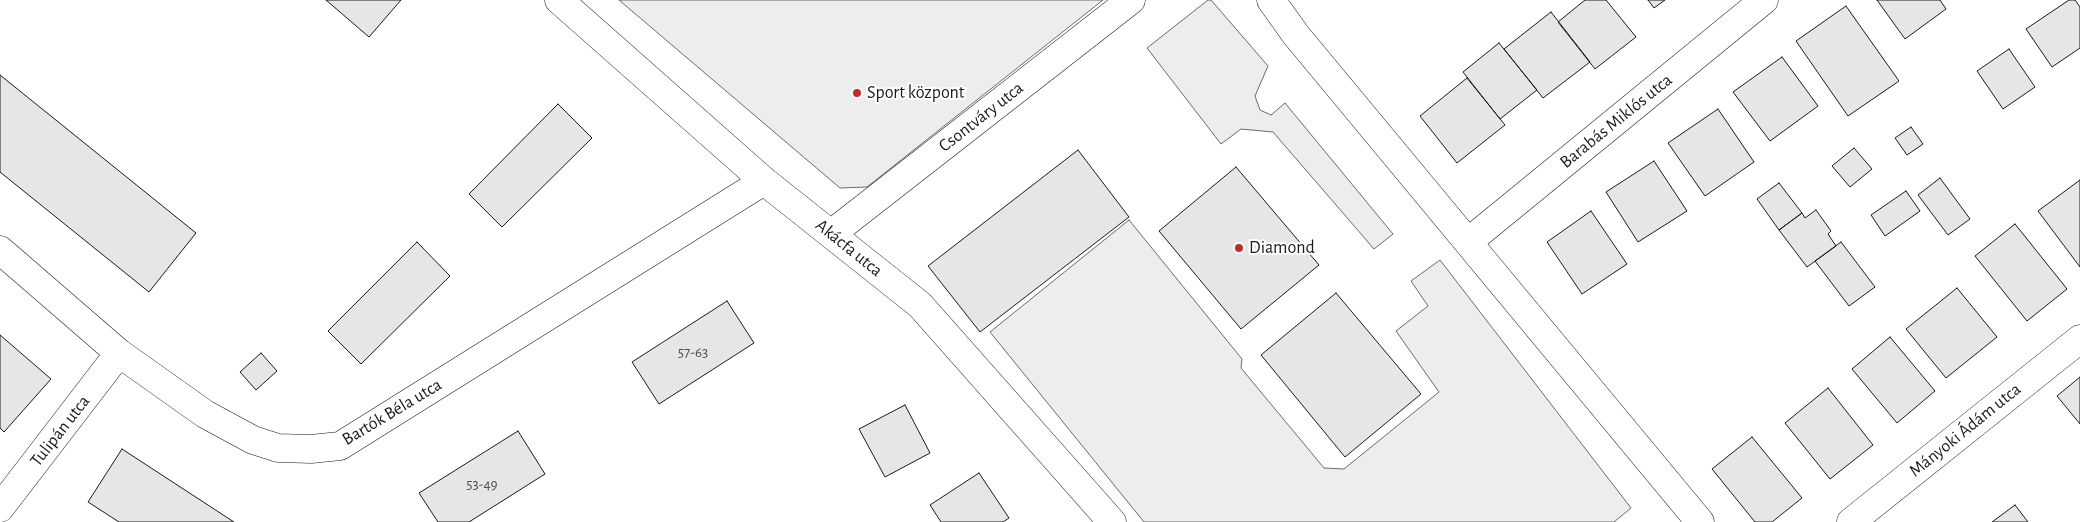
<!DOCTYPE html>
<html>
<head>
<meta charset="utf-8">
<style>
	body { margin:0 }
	canvas { display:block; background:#fff }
</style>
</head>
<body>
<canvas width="2080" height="522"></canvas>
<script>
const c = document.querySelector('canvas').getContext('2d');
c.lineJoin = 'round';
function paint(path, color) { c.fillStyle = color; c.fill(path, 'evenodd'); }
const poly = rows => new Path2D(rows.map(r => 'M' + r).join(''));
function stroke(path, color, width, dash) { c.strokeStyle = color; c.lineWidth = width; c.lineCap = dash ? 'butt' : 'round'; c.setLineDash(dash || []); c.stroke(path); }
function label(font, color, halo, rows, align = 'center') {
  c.font = font + ' "Alegreya Sans",sans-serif'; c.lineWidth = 4; c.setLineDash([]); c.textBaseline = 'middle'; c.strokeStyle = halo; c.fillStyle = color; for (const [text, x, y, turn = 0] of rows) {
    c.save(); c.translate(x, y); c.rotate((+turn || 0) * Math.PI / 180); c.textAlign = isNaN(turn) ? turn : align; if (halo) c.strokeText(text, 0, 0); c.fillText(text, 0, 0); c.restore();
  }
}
const built = poly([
	[619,0,1103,0,867,187,840,188,619,0],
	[1208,0,1211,0,1268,66,1255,96,1260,110,1271,115,1285,103,1393,234,1374,249,1273,132,1241,129,1221,144,1147,48,1208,0],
	[1129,220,1242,359,1241,368,1324,468,1344,469,1439,392,1396,331,1428,306,1411,281,1440,260,1631,508,1614,522,1144,522,990,332,1129,220]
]);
paint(built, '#ededed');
stroke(built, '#6a6a6a', 1);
const building = poly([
	[326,0,401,0,369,37,326,0],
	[1585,0,1606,0,1636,37,1595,69,1558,22,1585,0],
	[1648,0,1665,0,1654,8,1648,0],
	[1877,0,1940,0,1946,9,1905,39,1877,0],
	[2069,0,2075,0,2080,7,2080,48,2052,67,2026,29,2069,0],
	[1846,6,1899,81,1848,116,1796,41,1846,6],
	[1551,12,1590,62,1543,98,1504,49,1551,12],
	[1499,43,1537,90,1500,119,1463,72,1499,43],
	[2009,49,2035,87,2003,109,1977,71,2009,49],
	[1782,57,1818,106,1770,141,1733,92,1782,57],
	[0,75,196,233,149,292,0,172,0,75],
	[1467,78,1505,125,1457,163,1420,116,1467,78],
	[558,104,592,138,502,227,469,194,558,104],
	[1718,109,1754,162,1705,196,1668,143,1718,109],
	[1911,127,1923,144,1907,155,1895,138,1911,127],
	[1854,148,1872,169,1850,187,1832,166,1854,148],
	[1078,150,1129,217,980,332,928,266,1078,150],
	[1654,161,1687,211,1638,242,1606,192,1654,161],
	[1236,167,1319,265,1241,329,1159,231,1236,167],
	[1940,178,1970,219,1948,235,1918,195,1940,178],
	[2080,180,2080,267,2038,211,2080,180],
	[1779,183,1802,213,1779,230,1757,199,1779,183],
	[1906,191,1920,211,1885,236,1871,215,1906,191],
	[1816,210,1831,231,1828,234,1836,246,1807,267,1779,230,1802,213,1805,218,1816,210],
	[1591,211,1627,264,1582,294,1547,242,1591,211],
	[2015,224,2067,289,2027,321,1975,256,2015,224],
	[417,242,450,276,361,364,328,331,417,242],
	[1841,242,1875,287,1849,306,1815,261,1841,242],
	[1957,288,1997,337,1946,378,1906,329,1957,288],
	[1336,293,1421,394,1345,457,1261,355,1336,293],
	[727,301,754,343,659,404,632,362,727,301],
	[0,335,51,379,4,432,0,428,0,335],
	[1890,337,1935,391,1897,423,1852,369,1890,337],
	[261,353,277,371,256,390,240,372,261,353],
	[2080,377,2080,424,2057,396,2080,377],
	[1828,388,1873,445,1830,479,1785,423,1828,388],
	[905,405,930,453,885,477,859,429,905,405],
	[518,431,545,474,469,522,438,522,419,493,518,431],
	[1752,437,1802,498,1772,522,1755,522,1712,469,1752,437],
	[122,449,234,522,119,522,88,502,122,449],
	[979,473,1009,518,1003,522,941,522,930,505,979,473],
	[2015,505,2028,522,1992,522,2015,505]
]);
paint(building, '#e6e6e6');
stroke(building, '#1a1a1a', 1);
const minor = poly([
	[559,0,764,181,920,305,1112,522],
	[1271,0,1296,35,1700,522],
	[831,234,1131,0],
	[1468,242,1764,0],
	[0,250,119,353,205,414,253,440,278,448,311,449,340,446,764,181],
	[0,508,119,353],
	[1851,522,2080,339]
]);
stroke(minor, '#1a1a1a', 29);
stroke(minor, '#fff', 28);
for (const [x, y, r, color] of [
	[857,93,5,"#c62828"],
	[1239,248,5,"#c62828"]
]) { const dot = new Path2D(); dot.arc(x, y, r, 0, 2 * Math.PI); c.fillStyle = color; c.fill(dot); stroke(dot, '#fff', 2); }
label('15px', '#4d4d4d', null, [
	["57-63",693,352],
	["53-49",482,484]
]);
label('18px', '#1a1a1a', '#fff', [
	["Sport központ",867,93],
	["Diamond",1249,248]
], 'left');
label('18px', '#1a1a1a', '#fff', [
	["Csontváry utca",981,117,-38],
	["Barabás Miklós utca",1616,121,-39],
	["Akácfa utca",849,248,39],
	["Bartók Béla utca",392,412,-31],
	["Mányoki Ádám utca",1965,430,-39],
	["Tulipán utca",60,431,-52]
]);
</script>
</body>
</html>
